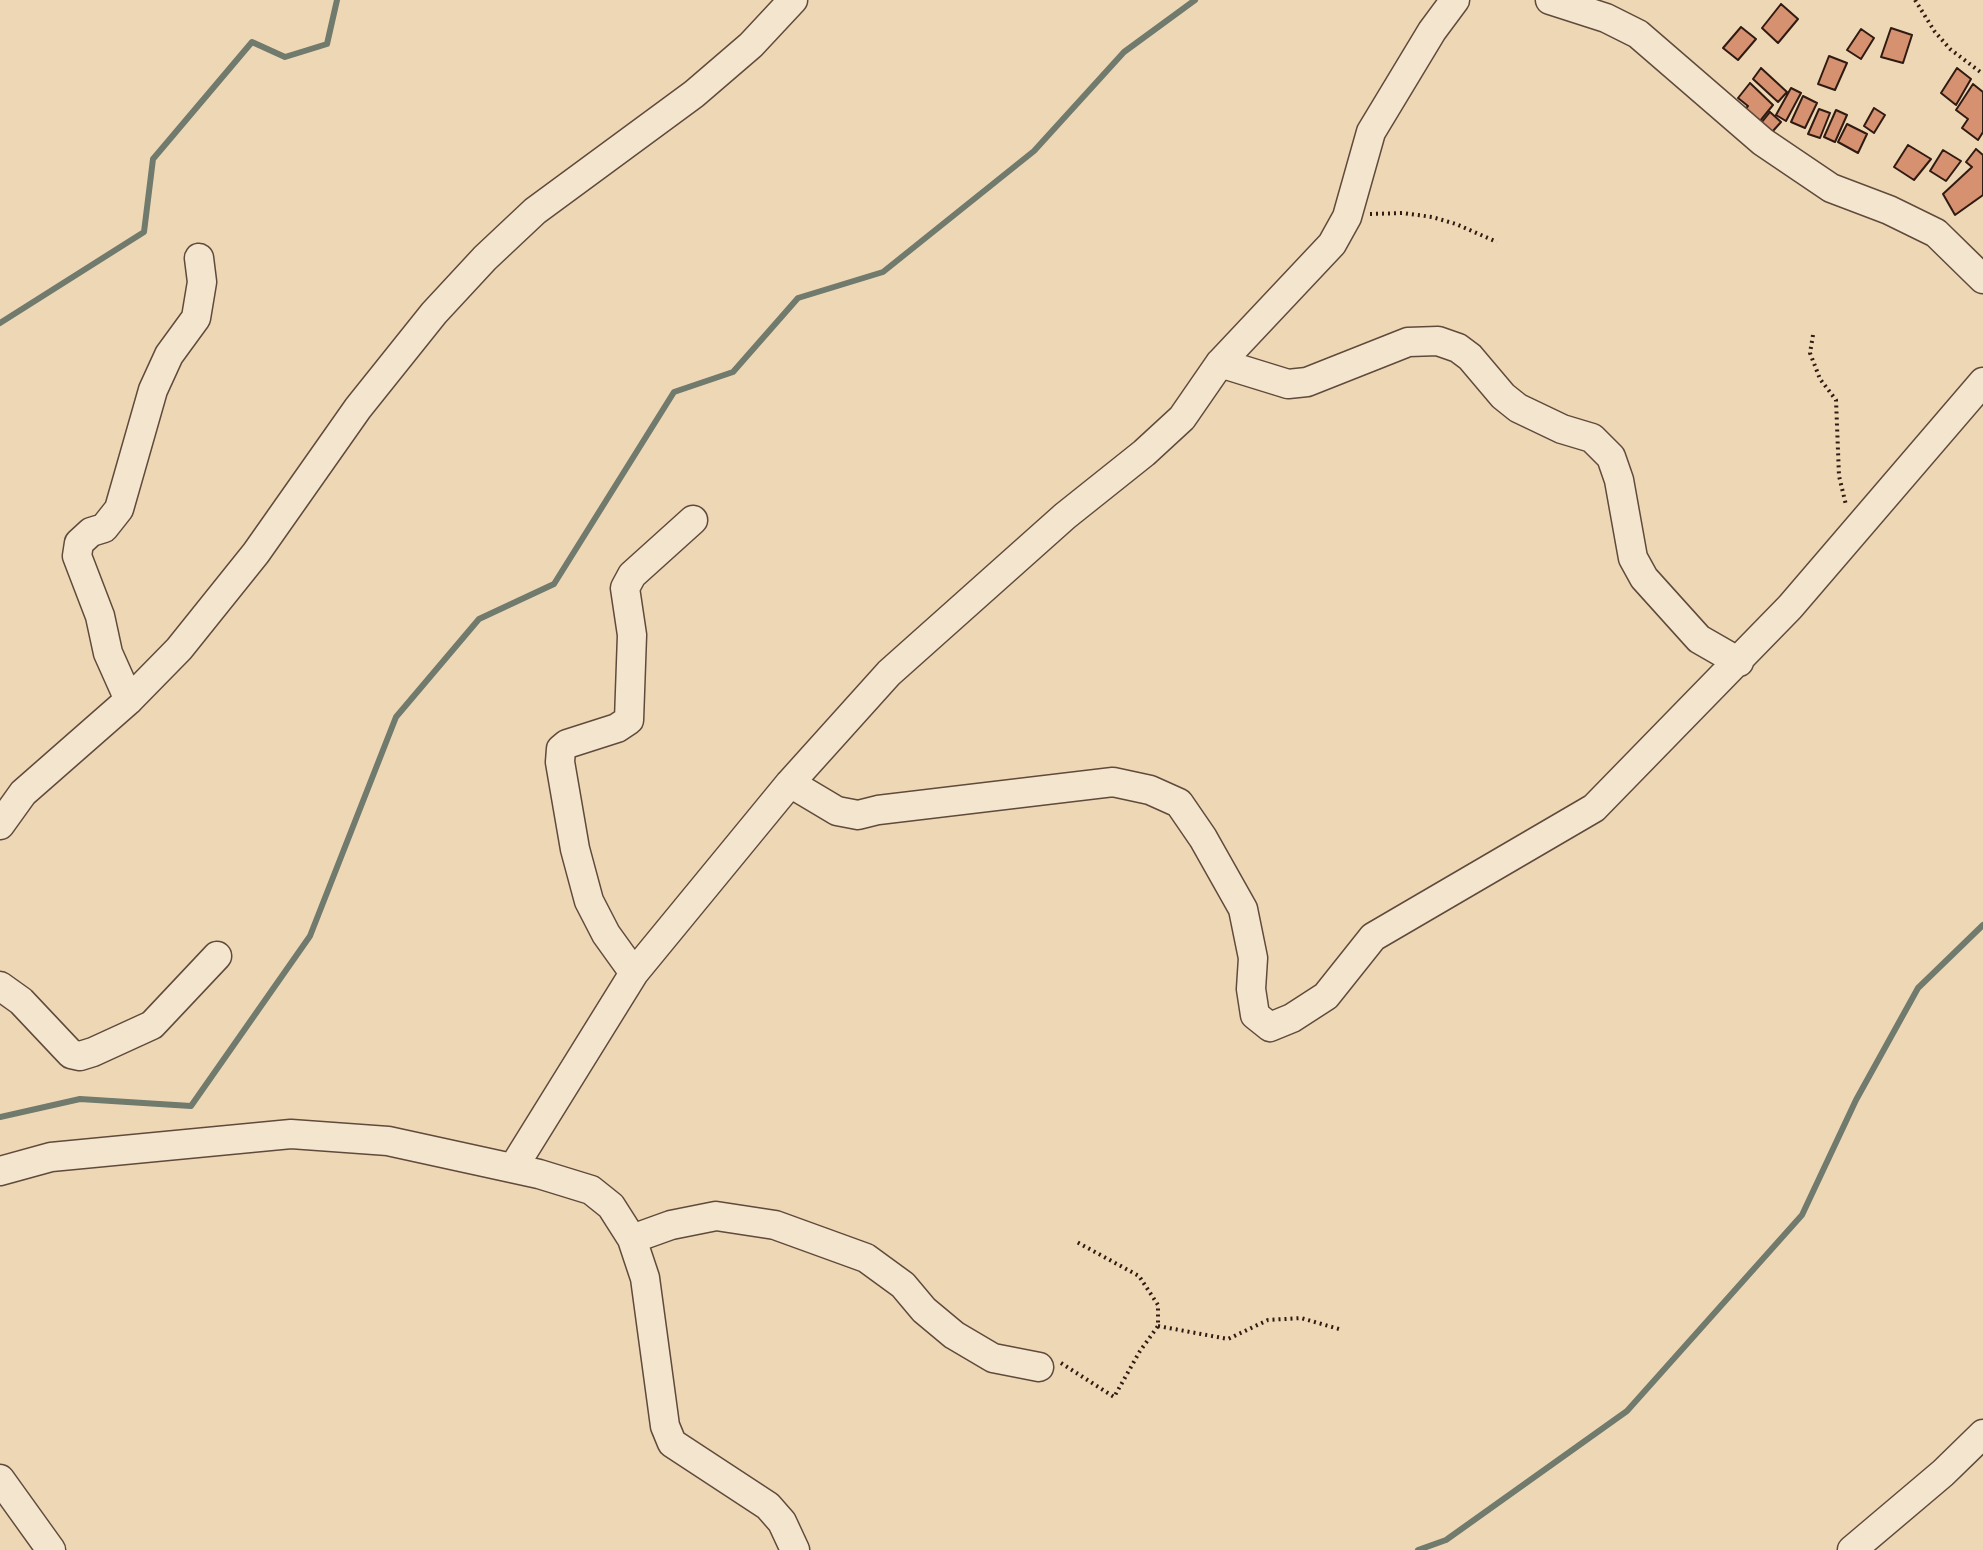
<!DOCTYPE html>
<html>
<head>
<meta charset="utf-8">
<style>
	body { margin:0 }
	canvas { display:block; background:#eed7b5 }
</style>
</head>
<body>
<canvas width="1983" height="1550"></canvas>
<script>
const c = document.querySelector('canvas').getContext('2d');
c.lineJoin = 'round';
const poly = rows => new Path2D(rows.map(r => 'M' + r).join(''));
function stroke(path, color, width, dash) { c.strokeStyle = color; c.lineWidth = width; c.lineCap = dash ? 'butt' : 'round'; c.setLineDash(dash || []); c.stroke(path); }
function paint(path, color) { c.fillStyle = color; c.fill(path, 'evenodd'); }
stroke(poly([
	[0,323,144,232,153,159,252,42,285,57,327,44,337,0],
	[0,1117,80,1099,191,1106,310,936,396,717,479,619,554,584,674,392,733,372,798,298,883,272,1034,151,1124,52,1195,0],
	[1418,1550,1446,1540,1627,1411,1802,1215,1856,1100,1918,988,1983,925]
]), '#707a6d', 6);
const building = poly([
	[1781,4,1798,19,1778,43,1762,28,1781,4],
	[1741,27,1756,39,1738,60,1723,48,1741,27],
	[1891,28,1912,35,1903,63,1881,57,1891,28],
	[1861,29,1874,38,1861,59,1847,50,1861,29],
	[1829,56,1847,63,1835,90,1818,84,1829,56],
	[1761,68,1787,92,1778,102,1753,79,1761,68],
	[1957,68,1971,79,1956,105,1941,93,1957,68],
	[1750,83,1773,105,1756,126,1741,114,1748,106,1738,98,1750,83],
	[1973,84,1983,92,1983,132,1978,140,1962,128,1968,119,1956,110,1973,84],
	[1791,88,1801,93,1786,121,1776,115,1791,88],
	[1803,96,1817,103,1805,128,1791,122,1803,96],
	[1874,108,1885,115,1874,133,1864,126,1874,108],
	[1819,109,1830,113,1820,138,1808,134,1819,109],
	[1836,110,1847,115,1835,142,1824,137,1836,110],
	[1770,112,1781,122,1764,141,1754,132,1770,112],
	[1847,124,1867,134,1858,153,1838,142,1847,124],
	[1908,145,1931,159,1914,180,1894,167,1908,145],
	[1976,149,1983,155,1983,195,1955,215,1943,194,1972,167,1966,162,1976,149],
	[1943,150,1961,161,1946,181,1930,171,1943,150]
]);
paint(building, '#d59170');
stroke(building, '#301b13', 2);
const minor = poly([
	[1550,0,1606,18,1638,34,1763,142,1831,188,1889,210,1936,233,1983,279],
	[1220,363,1288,384,1307,382,1408,342,1438,341,1458,348,1470,357,1503,396,1518,408,1562,429,1592,438,1611,457,1619,480,1633,558,1644,578,1699,639,1739,662],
	[129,700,108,653,100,616,77,556,79,543,91,532,104,528,119,509,153,390,169,355,196,318,202,282,199,258],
	[790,783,837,811,858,815,878,810,1113,782,1150,790,1179,803,1203,838,1243,909,1253,958,1251,989,1255,1015,1270,1027,1292,1018,1326,996,1373,937,1594,808,1790,607,1983,382],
	[0,825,23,793,129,700,179,649,256,553,358,408,434,313,485,258,535,211,694,94,751,45,793,0],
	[634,973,606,934,589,901,575,849,560,762,561,749,567,744,617,728,629,720,632,635,625,588,632,575,693,520],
	[0,986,21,1001,71,1054,80,1056,93,1052,152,1025,217,956],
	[513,1168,634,973,790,783,889,673,1065,516,1144,453,1182,418,1220,363,1332,244,1347,217,1371,132,1432,31,1455,0],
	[0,1171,51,1157,291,1134,388,1141,539,1174,591,1190,611,1206,632,1239,645,1278,665,1426,672,1443,768,1506,782,1522,795,1550],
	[632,1239,671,1225,716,1216,775,1225,866,1258,903,1285,924,1310,954,1335,993,1358,1039,1367],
	[0,1479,51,1550],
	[1852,1550,1943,1473,1983,1434]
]);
stroke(minor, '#604a3c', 31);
stroke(poly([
	[1915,0,1935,32,1950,49,1983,74],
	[1370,214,1403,213,1432,217,1456,224,1497,242],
	[1813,335,1810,353,1820,379,1836,400,1839,476,1846,505],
	[1158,1326,1228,1339,1268,1320,1301,1318,1339,1329],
	[1061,1363,1114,1397,1140,1351,1158,1326,1158,1305,1139,1276,1075,1241]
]), '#301b13', 4, [2, 4]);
stroke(minor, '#f4e5cf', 28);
</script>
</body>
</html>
